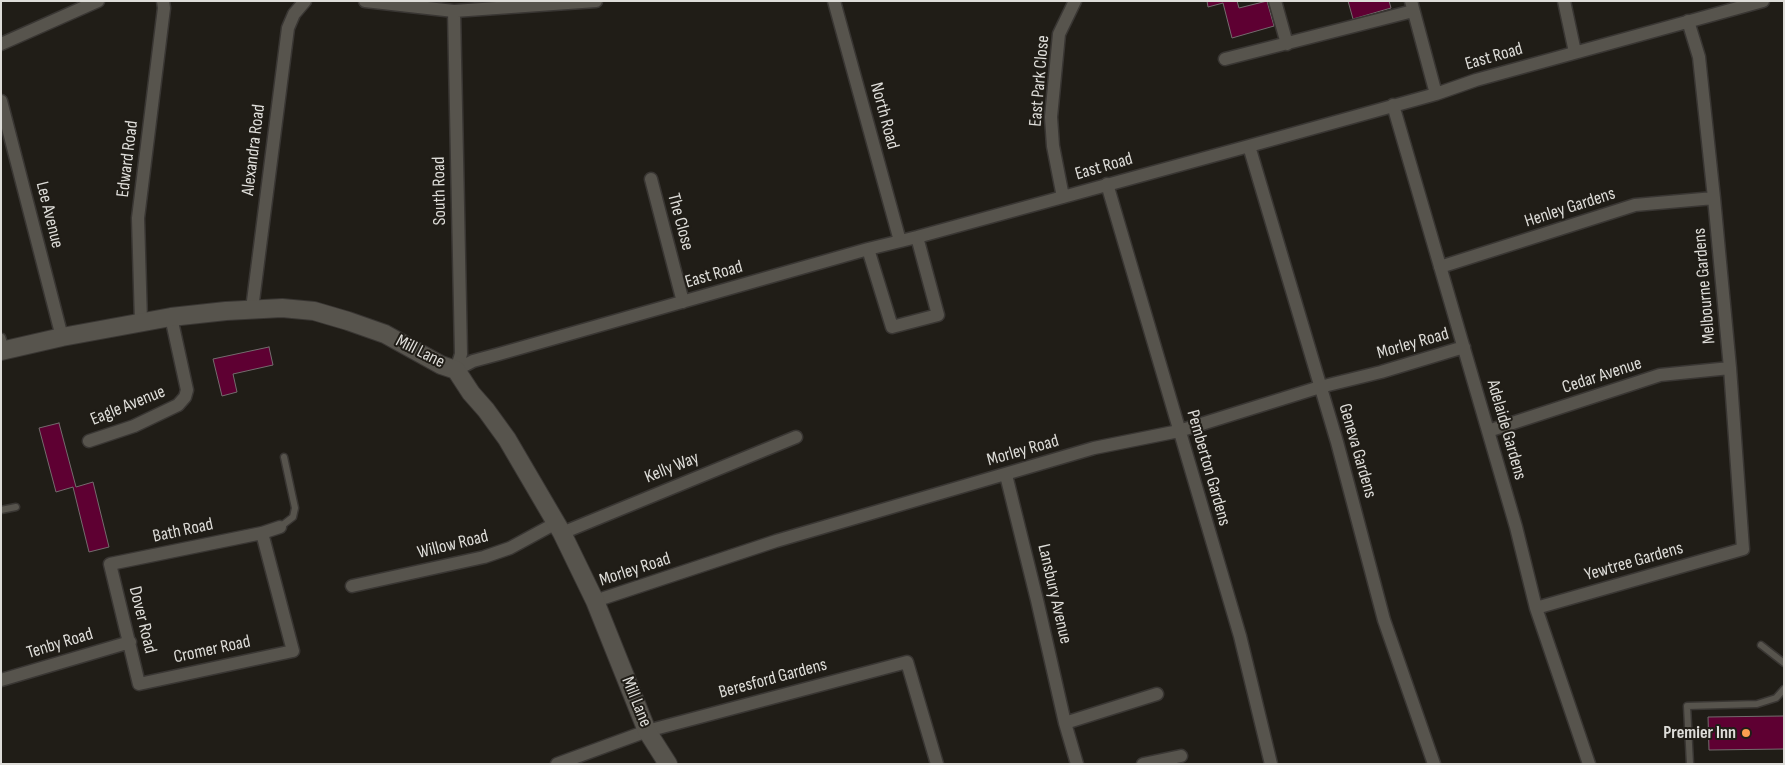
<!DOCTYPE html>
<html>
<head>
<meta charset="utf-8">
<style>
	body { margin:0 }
	#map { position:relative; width:1785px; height:765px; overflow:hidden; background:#201d17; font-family:"Sofia Sans Condensed",sans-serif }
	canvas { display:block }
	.frame { position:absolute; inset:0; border:2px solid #deddd9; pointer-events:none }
</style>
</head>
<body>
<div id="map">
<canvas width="1785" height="765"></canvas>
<div class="frame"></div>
</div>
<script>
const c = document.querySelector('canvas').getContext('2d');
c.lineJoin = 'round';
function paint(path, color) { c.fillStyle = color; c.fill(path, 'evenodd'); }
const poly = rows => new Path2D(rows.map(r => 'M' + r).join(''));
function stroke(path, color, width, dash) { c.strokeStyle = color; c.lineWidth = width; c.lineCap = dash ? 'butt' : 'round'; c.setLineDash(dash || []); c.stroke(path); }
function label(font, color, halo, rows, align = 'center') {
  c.font = font + ' "Sofia Sans Condensed",sans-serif'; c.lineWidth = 4; c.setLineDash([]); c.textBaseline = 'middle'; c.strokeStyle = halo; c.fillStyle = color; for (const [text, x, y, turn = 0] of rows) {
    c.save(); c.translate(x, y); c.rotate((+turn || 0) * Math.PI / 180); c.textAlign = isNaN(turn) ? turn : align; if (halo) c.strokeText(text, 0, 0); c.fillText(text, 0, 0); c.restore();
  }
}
const building = poly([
	[1207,1,1237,1,1239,8,1267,1,1274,26,1232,38,1223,3,1208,7,1207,1],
	[1348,1,1389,1,1391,8,1353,19,1348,1],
	[269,347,273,365,233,374,237,392,222,396,213,359,269,347],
	[59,423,76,487,93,482,109,547,89,552,73,487,56,492,39,428,59,423],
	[1784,716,1784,749,1709,750,1708,717,1784,716]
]);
paint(building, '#5e0032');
stroke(building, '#746c6e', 1);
const lane = poly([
	[2,337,6,350],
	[1,510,16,507],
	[280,527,293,517,295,508,284,457],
	[1761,645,1784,663],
	[1690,764,1687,706,1757,704,1776,698,1784,689]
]);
const street = poly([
	[365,1,454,11,596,1],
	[834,1,900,241],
	[1275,1,1287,44],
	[1411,1,1436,94],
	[1564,1,1575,52],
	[454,11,461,354,456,370],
	[1,44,98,1],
	[1225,59,1413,11],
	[1,101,62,337],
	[1393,105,1516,527,1536,608,1589,764],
	[1249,146,1337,442,1384,620,1434,764],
	[651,179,683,302],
	[1107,184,1240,636,1271,764],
	[1063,197,1053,146,1051,117,1059,34,1075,1],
	[868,249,892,327,938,315,917,237],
	[1440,267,1635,205,1714,198],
	[252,309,288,28,294,14,305,1],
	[141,322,138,218,164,8,163,1],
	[456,370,473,361,499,354,868,249,917,237,1249,146,1436,94,1476,80,1763,1],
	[1488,431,1660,375,1730,368],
	[89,441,134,426,178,405,185,397,187,390,171,317],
	[1006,475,1037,600,1065,723,1077,764],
	[262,533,293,651,139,684,110,564,262,533,280,527],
	[562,533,796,437],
	[352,586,484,557,510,548,556,523],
	[595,601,776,541,1094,448,1179,431,1320,387,1381,372,1464,347],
	[1536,608,1743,549,1730,368,1714,198,1699,57,1688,21],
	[1,680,130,642],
	[1065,723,1157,694],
	[557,764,647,731,907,662,937,764],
	[1143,764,1181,756]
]);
const secondary = poly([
	[1,351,62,337,171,317,226,311,282,308,314,311,348,321,385,334,441,365,456,370,471,393,486,410,507,439,562,533,595,601,647,731,668,764]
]);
stroke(lane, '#393633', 9);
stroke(street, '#393633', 15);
stroke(secondary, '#393633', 20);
stroke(lane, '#57544d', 6);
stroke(street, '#57544d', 12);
stroke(secondary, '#57544d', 18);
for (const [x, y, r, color] of [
	[1746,733,5,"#fb9e50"]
]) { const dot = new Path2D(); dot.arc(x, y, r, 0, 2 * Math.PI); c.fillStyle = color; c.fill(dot); stroke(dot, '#201d17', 2); }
label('18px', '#deddd9', '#201d17', [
	["East Road",1494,57,-16],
	["East Park Close",1040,81,-85],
	["North Road",884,116,75],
	["Alexandra Road",254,150,-83],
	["Edward Road",128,159,-83],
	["East Road",1104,167,-16],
	["South Road",440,191,-91],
	["Henley Gardens",1570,208,-18],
	["Lee Avenue",49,215,76],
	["The Close",680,222,75],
	["East Road",714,275,-16],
	["Melbourne Gardens",1705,286,-95],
	["Morley Road",1413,344,-16],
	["Mill Lane",420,352,27],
	["Cedar Avenue",1602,376,-18],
	["Eagle Avenue",128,406,-22],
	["Adelaide Gardens",1506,430,74],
	["Morley Road",1023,451,-16],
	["Geneva Gardens",1357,451,74],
	["Kelly Way",672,468,-22],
	["Pemberton Gardens",1208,468,74],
	["Bath Road",183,531,-12],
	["Willow Road",453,545,-14],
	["Yewtree Gardens",1634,562,-16],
	["Morley Road",635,570,-18],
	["Lansbury Avenue",1054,594,77],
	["Dover Road",142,620,76],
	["Tenby Road",60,644,-17],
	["Cromer Road",212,650,-12],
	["Beresford Gardens",773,679,-15],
	["Mill Lane",636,702,68]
]);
label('bold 18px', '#deddd9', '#201d17', [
	["Premier Inn",1736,733]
], 'right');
</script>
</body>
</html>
